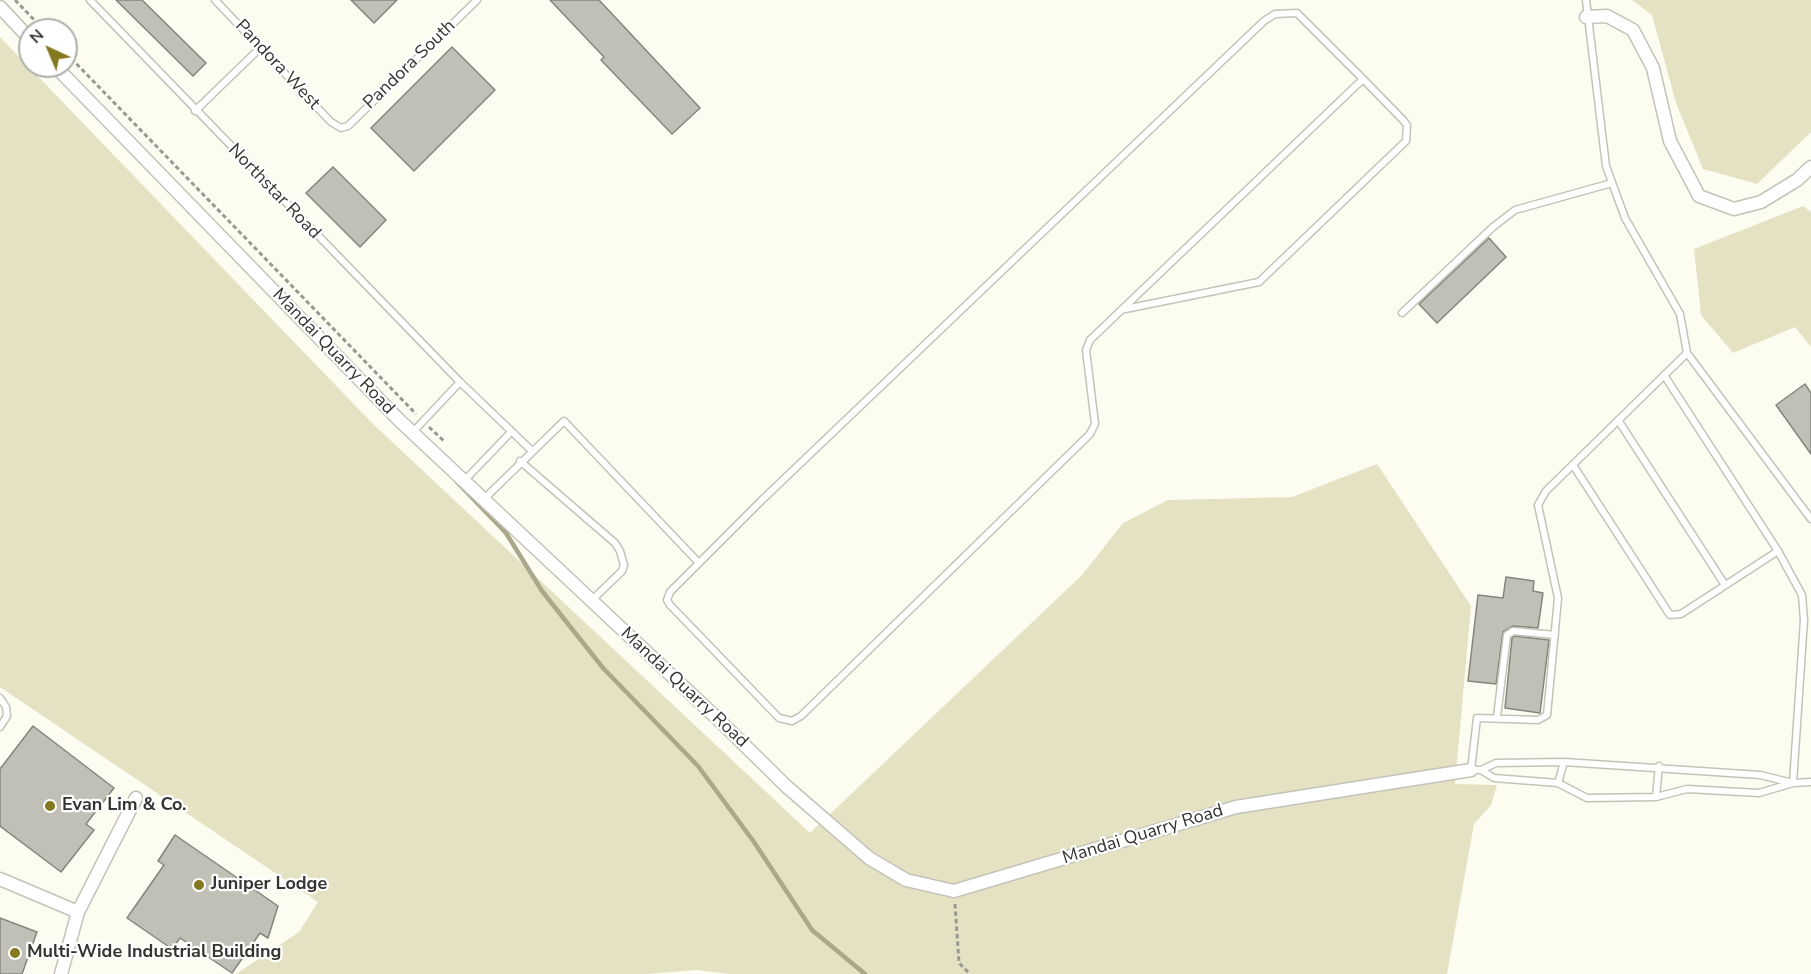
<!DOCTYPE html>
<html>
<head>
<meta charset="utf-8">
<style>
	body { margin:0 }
	#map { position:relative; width:1811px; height:974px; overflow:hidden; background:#fdfcf1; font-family:"Nunito Sans",sans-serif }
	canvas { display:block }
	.north { position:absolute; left:18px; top:18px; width:60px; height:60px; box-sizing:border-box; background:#fff; border:2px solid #aeaeac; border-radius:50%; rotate:316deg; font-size:16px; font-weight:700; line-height:24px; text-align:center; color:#353430 }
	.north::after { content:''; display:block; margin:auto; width:21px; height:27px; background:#85791f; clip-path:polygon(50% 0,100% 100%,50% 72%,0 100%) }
</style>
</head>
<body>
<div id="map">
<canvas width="1811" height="974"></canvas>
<div class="north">N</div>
</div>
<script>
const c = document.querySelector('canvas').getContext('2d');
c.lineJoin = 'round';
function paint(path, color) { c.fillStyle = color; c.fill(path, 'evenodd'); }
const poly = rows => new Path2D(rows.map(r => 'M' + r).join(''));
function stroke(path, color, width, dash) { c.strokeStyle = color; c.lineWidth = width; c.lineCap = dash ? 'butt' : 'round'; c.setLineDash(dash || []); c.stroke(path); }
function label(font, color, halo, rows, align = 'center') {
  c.font = font + ' "Nunito Sans",sans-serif'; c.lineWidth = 4.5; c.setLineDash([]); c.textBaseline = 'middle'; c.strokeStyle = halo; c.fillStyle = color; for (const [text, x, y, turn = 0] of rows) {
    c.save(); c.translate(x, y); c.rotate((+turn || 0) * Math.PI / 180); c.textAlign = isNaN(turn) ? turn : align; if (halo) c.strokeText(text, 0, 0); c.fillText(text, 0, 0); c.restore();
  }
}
paint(poly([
	[1632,0,1811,0,1811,132,1757,184,1703,169,1676,103,1652,15],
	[0,37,373,424,810,833,1082,575,1123,523,1168,500,1292,497,1377,464,1471,606,1455,784,1497,785,1491,805,1474,824,1447,974,729,974,697,970,647,974,236,974,299,932,318,902,0,687],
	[1803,206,1811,212,1811,347,1795,327,1733,353,1701,315,1694,249]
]), '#e5e2c4');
stroke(poly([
	[457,482,506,533,542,591,603,668,698,766,754,842,812,930,865,974]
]), '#aaa78a', 4.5);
const building = poly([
	[116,0,142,0,206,63,193,76,116,0],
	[351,0,397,0,374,23,351,0],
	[550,0,599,0,700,108,672,134,601,60,604,57,550,0],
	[452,47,495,90,414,171,371,128,452,47],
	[333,167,386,220,360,247,306,193,333,167],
	[1489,238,1506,257,1437,323,1419,304,1489,238],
	[1805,384,1811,393,1811,454,1776,405,1805,384],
	[1506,577,1534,581,1533,591,1543,593,1538,628,1513,626,1503,632,1496,684,1468,681,1478,595,1503,598,1506,577],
	[1514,636,1549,640,1540,713,1505,708,1512,638,1514,636],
	[33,726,114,788,86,824,94,830,61,872,0,826,0,769,33,726],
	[175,835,278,906,268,938,260,933,232,973,180,938,172,949,127,918,164,865,158,861,175,835],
	[0,918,37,932,22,974,0,974,0,918]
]);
paint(building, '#c1c0b6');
stroke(building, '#86857c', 1.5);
const lane = poly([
	[90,0,460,382,531,450],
	[215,0,331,122,341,128,348,126,477,0],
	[1586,0,1606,166,1625,218,1680,314,1687,353,1811,519],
	[195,111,260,48],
	[1125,309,1259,282,1406,141,1407,125,1403,120,1363,79,1297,13,1275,14,1264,21,763,499,670,592,667,600,670,605,779,718,792,721,801,716,1090,434,1095,424,1086,350,1090,340,1363,79],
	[1402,313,1493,227,1515,210,1612,183],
	[1687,353,1546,491,1538,505,1558,598,1547,715,1538,720,1477,718,1471,770,1481,770,1494,778,1558,783,1587,798,1656,797,1687,789,1759,793,1793,783],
	[1664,375,1778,551,1802,595,1804,620,1793,783],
	[1618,420,1725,585],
	[413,432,460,382],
	[520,461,615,543,620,551,624,565,622,571,591,601],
	[1573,465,1670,615,1681,614,1778,551],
	[464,481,511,432],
	[484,499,564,421,699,563],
	[0,698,6,707,7,716,0,727],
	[1497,717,1507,635,1513,631,1555,635],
	[1481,770,1496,763,1564,762,1760,775,1793,783,1811,782],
	[1558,783,1564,762],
	[1656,797,1659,766]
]);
const street = poly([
	[0,7,30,39],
	[1586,17,1607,16,1633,30,1653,68,1670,141,1699,196,1734,209,1761,202,1797,180,1811,167],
	[55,66,399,420,721,722,786,786,869,858,906,880,954,891,1236,807,1471,770],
	[0,879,78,912],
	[61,974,78,912,136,798]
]);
stroke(lane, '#c4c3b9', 9);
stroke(street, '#c4c3b9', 15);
stroke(poly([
	[15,0,44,30],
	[66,53,416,414],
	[429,427,444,441],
	[955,904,959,963,970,974]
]), '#9a9991', 3, [4.5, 3]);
stroke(lane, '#fff', 6);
stroke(street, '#fff', 12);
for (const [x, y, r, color] of [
	[50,806,6,"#85791f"],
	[199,885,6,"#85791f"],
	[15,953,6,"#85791f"]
]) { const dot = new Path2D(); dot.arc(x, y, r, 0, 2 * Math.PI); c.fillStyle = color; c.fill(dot); stroke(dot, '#fff', 2); }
label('18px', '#353430', '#fff', [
	["Pandora West",277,65,47],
	["Pandora South",410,65,-44],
	["Northstar Road",274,192,46],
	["Mandai Quarry Road",333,352,46],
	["Mandai Quarry Road",684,688,43],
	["Mandai Quarry Road",1143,835,-17]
]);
label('bold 18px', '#353430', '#fff', [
	["Evan Lim & Co.",62,806],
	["Juniper Lodge",211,885],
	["Multi-Wide Industrial Building",27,953]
], 'left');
</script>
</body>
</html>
